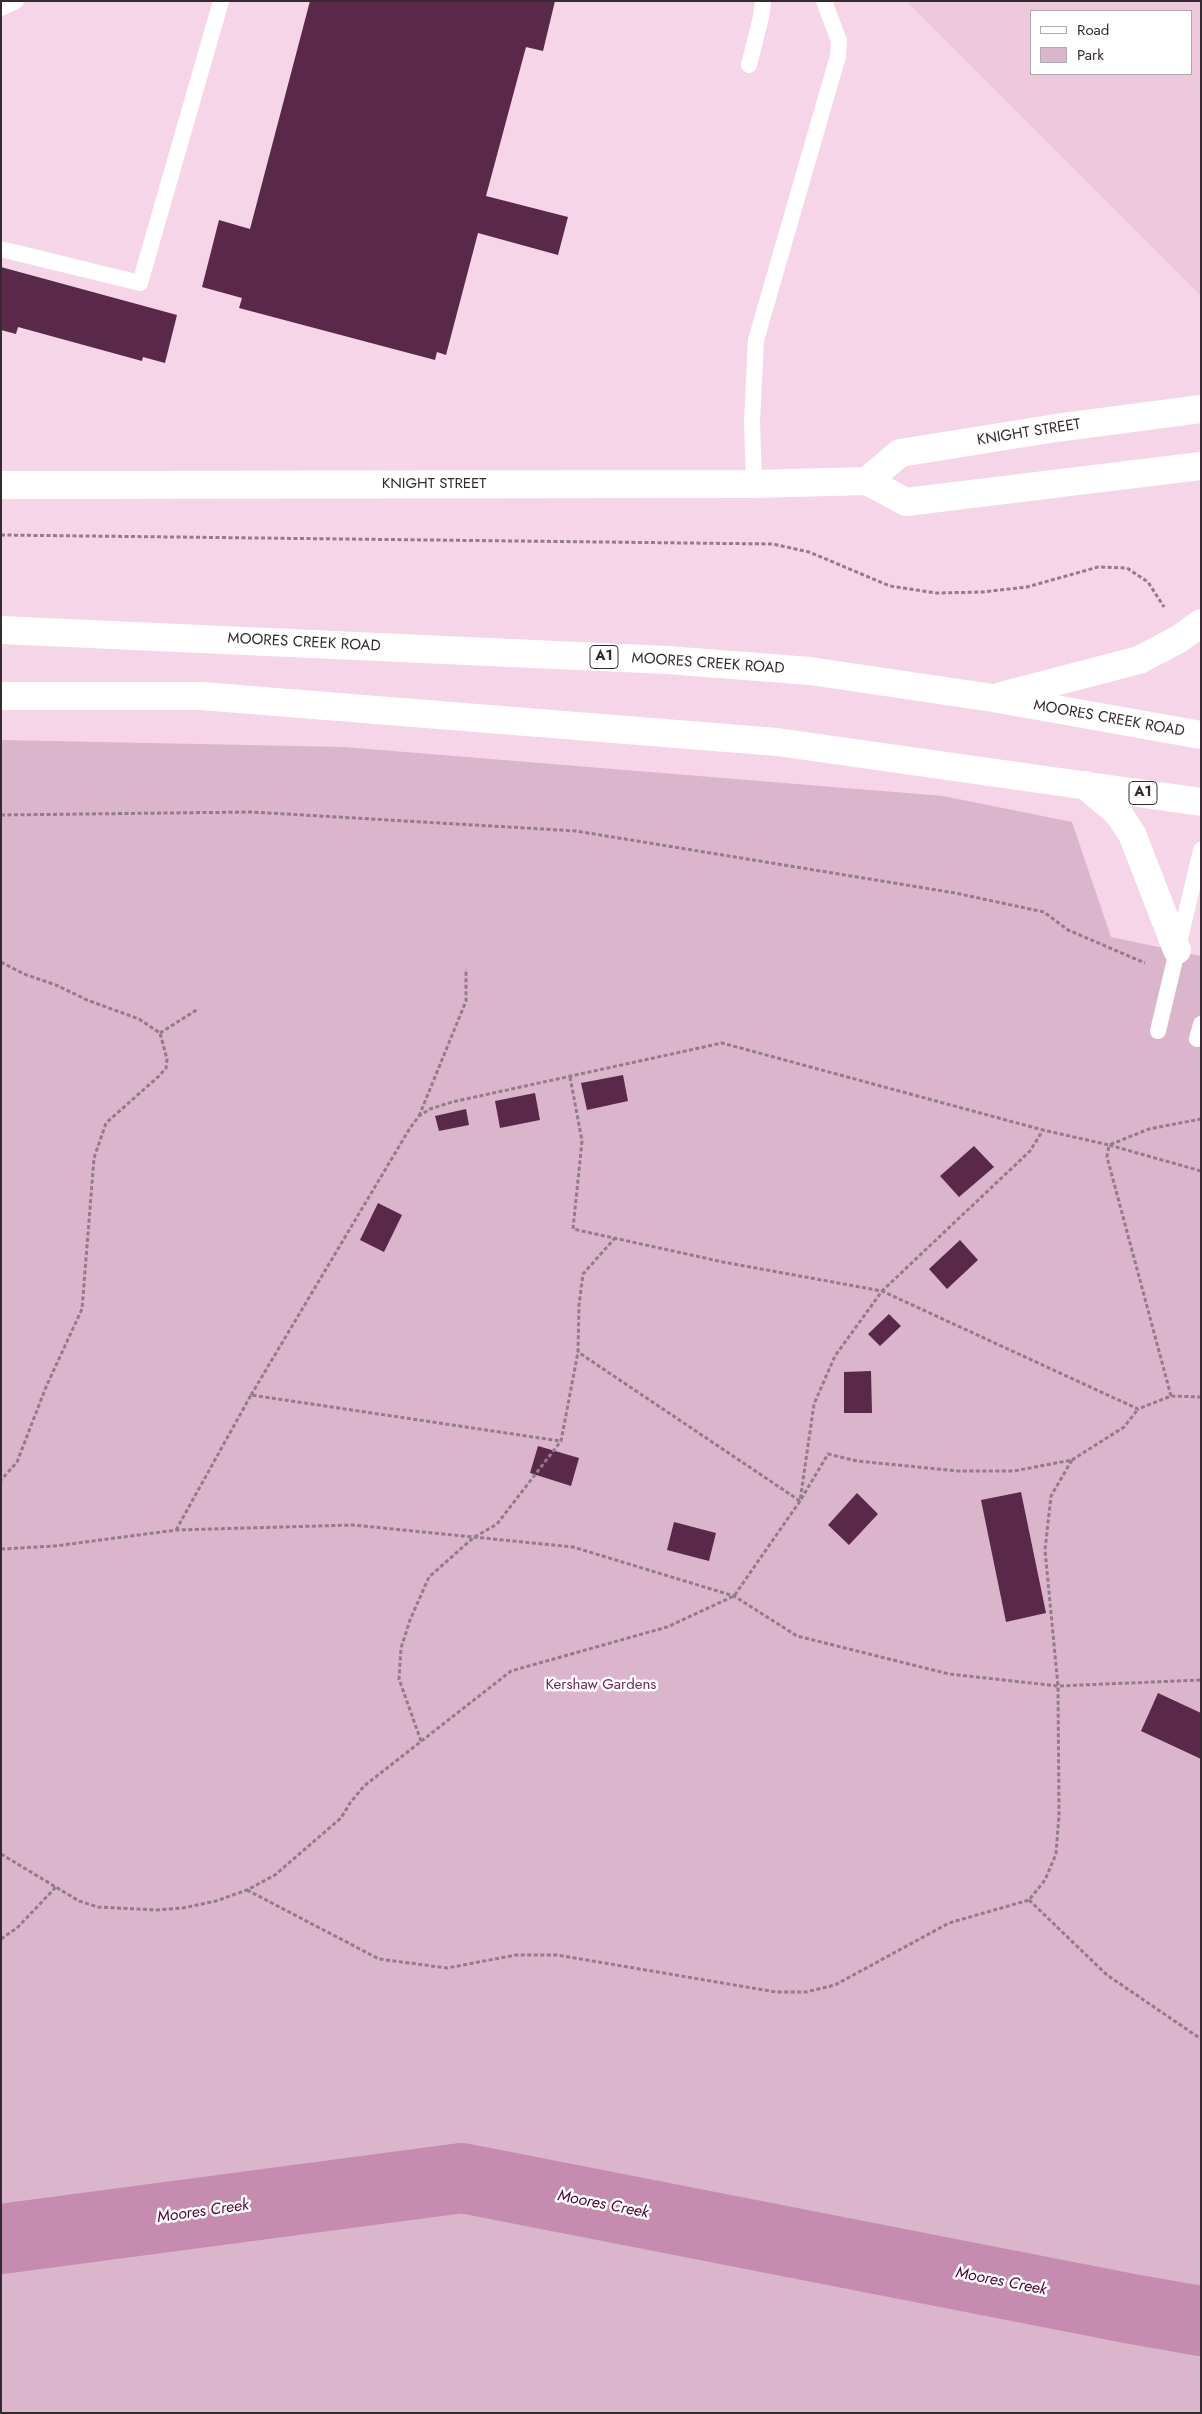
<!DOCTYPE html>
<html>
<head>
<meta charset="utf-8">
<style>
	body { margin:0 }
	#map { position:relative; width:1202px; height:2414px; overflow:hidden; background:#f5d5e7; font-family:Jost,sans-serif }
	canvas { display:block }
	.frame { position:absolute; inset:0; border:2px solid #362a31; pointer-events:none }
	.legend { position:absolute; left:1030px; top:10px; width:162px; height:65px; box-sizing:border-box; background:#fff; border:1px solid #afaaad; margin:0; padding:6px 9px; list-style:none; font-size:15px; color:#362a31 }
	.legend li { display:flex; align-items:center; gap:10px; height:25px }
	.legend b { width:25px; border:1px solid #afaaad }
</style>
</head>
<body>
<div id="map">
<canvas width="1202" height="2414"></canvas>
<div class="frame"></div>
<ul class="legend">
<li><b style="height:6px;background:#fff"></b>Road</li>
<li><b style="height:14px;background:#dab5cb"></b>Park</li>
</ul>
</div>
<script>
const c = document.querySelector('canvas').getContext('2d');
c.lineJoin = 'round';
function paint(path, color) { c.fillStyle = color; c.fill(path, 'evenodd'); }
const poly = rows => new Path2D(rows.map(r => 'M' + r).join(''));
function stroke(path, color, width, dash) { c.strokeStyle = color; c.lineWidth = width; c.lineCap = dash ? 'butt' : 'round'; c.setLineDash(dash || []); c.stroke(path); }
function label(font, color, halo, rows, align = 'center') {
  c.font = font + ' Jost,sans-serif'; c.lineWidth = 5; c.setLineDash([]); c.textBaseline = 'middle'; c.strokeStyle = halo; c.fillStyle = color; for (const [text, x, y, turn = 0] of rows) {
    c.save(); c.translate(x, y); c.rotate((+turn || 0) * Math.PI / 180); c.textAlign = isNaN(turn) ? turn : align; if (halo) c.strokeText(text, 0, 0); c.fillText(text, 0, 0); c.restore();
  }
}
paint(poly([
	[906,1,1201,1,1201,296],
	[1031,11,1191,11,1191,74,1031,74]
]), '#edc7dc');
paint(poly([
	[1,740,344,747,943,796,1072,822,1111,937,1201,956,1201,2413,1,2413]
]), '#dab5cb');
stroke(poly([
	[1,2239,462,2178,1132,2309,1201,2321]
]), '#c68caf', 70);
paint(poly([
	[310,1,555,1,543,51,526,47,486,196,568,217,558,255,478,233,446,355,437,352,435,360,239,308,242,298,202,287,219,220,250,229],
	[1,267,177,315,165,363,143,357,142,361,18,327,16,334,1,330],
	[623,1075,628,1101,587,1110,581,1083],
	[535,1093,540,1120,500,1128,495,1101],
	[466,1109,469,1125,439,1131,435,1116],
	[974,1146,994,1167,959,1197,940,1176],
	[378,1203,402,1215,384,1252,360,1240],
	[960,1240,978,1260,947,1289,929,1269],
	[889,1314,901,1326,880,1346,868,1334],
	[871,1371,872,1413,844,1413,844,1372],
	[538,1446,579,1458,571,1486,530,1473],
	[1021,1492,1046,1613,1006,1622,981,1500],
	[857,1493,878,1514,849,1545,828,1525],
	[674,1522,716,1533,709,1561,667,1550],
	[1158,1693,1201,1713,1201,1759,1141,1731]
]), '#5a2949');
stroke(poly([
	[1,535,773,544,809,552,890,586,936,593,983,592,1027,587,1098,567,1127,568,1148,582,1164,607],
	[1,815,252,812,576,831,955,893,1044,912,1068,930,1145,963],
	[1,962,24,974,56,985,87,1000,139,1019,160,1033,167,1059,166,1068,159,1076,106,1123,94,1158,82,1309,46,1387,17,1462,1,1480],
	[160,1033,198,1009],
	[570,1077,582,1141,573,1229,723,1262,882,1291,1138,1409,1171,1396,1201,1397],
	[419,1116,466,1001,466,969],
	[251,1395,410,1128,419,1116,430,1109,452,1102,722,1043,1043,1130,1109,1145,1149,1129,1201,1119],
	[1171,1396,1107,1157,1109,1145,1201,1171],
	[1072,1460,1124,1427,1138,1409],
	[176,1530,251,1395,560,1441],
	[1,1549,55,1546,176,1530,353,1525,573,1547,734,1596,797,1636,949,1674,1058,1686,1201,1680],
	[421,1741,399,1679,401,1648,410,1620,429,1577,473,1538,497,1524,561,1441,578,1352,579,1305,583,1274,615,1238],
	[1,1854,79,1901,98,1907,156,1910,183,1908,216,1901,247,1890,275,1875,341,1818,350,1803,364,1786,511,1671,667,1627,734,1596,800,1501,814,1404,835,1356,882,1291,1030,1151,1043,1130],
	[247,1890,379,1959,447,1968,516,1955,557,1955,776,1992,806,1992,835,1985,949,1923,1029,1900,1045,1880,1056,1854,1059,1815,1058,1686,1045,1550,1051,1496,1072,1460,1014,1471,958,1471,857,1461,828,1454,800,1501,578,1352],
	[1029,1900,1107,1975,1201,2039],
	[1,1939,17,1928,56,1887]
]), '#927c88', 3, [4, 2.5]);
stroke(poly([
	[1,8,16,1],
	[749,65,761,17,763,1],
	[1,249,140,283,221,1],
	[754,484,752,421,756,340,838,56,839,41,824,1],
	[1158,1031,1201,850],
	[1197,1039,1201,1024]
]), '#fff', 16);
stroke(poly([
	[867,481,900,453,1056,428,1201,409],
	[1,485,754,484,867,481,906,502,1201,466]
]), '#fff', 28);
stroke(poly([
	[1,630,667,660,810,671,993,698,1201,735],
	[1,696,201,696,777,742,1201,802],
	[1001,696,1139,660,1179,639,1201,623],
	[1085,785,1118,813,1132,834,1177,950]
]), '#fff', 28);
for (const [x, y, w] of [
	[604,657,28],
	[1143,793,28]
]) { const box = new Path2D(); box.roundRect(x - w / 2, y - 11.5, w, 23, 4); c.fillStyle = '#fff'; c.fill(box); stroke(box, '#362a31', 1); }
label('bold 14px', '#362a31', null, [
	["A1",604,657],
	["A1",1143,793]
]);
label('15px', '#362a31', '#fff', [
	["KNIGHT STREET",1029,433,-9],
	["KNIGHT STREET",434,484],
	["MOORES CREEK ROAD",304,643,3],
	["MOORES CREEK ROAD",708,664,4],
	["MOORES CREEK ROAD",1109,719,10]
]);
label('15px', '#6e2856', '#fff', [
	["Kershaw Gardens",601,1685]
]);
label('italic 16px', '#4c0639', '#fff', [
	["Moores Creek",603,2205,11],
	["Moores Creek",203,2212,-8],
	["Moores Creek",1001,2282,11]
]);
</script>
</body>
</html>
